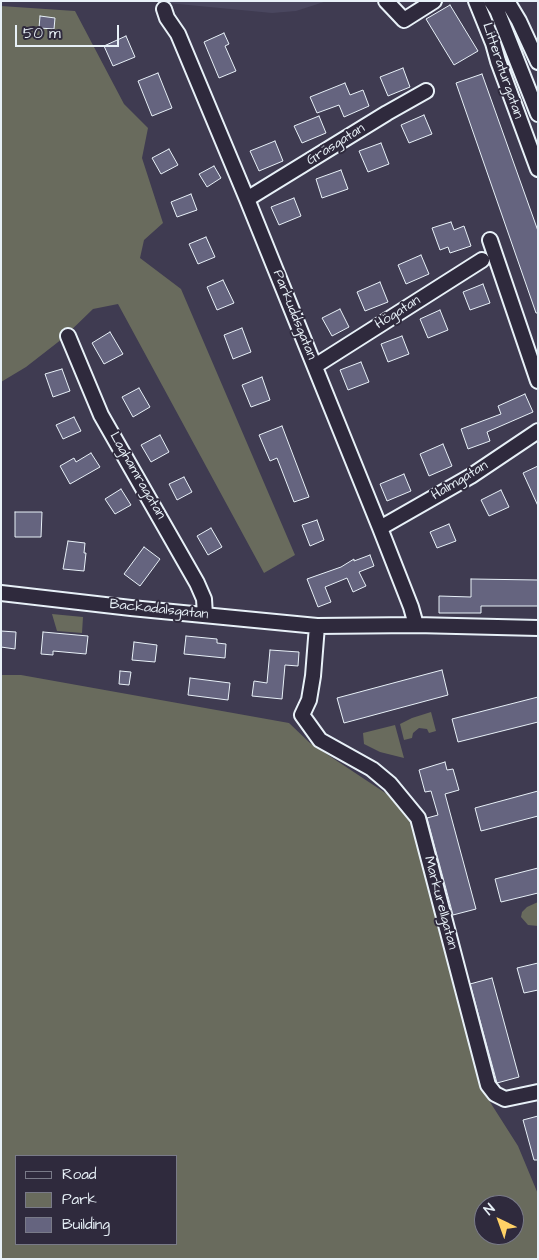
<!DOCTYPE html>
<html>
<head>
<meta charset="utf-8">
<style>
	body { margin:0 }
	#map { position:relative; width:539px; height:1260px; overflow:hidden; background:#3f3b51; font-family:"Architects Daughter",sans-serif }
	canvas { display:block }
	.frame { position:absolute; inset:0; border:2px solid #e8f1f8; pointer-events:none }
	.legend { position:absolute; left:15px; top:1155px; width:162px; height:90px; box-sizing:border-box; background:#2f2a3d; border:1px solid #797a88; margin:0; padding:6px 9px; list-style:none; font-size:15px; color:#e8f1f8 }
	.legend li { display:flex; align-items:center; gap:10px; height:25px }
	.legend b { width:25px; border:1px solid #797a88 }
	.north { position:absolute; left:474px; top:1195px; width:50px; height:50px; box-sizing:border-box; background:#2f2a3d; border:1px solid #797a88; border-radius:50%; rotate:318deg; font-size:14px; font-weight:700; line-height:20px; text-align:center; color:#e8f1f8 }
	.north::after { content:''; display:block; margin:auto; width:18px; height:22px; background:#ffd166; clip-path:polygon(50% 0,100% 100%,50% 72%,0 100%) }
	.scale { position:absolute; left:15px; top:25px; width:104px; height:22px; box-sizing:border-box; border:2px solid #e8f1f8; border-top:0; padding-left:6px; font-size:15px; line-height:18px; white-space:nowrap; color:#e8f1f8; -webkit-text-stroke:4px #2f2a3d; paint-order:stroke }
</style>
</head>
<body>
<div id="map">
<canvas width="539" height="1260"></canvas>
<div class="frame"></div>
<ul class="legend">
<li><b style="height:6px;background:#2f2a3d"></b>Road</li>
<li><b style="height:14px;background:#696b5d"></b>Park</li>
<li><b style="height:14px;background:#65647f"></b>Building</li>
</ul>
<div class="north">N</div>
<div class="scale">50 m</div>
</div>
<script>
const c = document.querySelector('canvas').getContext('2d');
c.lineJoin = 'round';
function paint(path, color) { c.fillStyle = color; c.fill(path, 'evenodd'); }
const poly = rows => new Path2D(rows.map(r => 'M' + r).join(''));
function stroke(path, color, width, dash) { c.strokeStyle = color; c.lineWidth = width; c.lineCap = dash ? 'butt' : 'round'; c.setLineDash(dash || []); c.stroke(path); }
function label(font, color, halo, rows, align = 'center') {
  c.font = font + ' "Architects Daughter",sans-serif'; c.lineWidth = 4; c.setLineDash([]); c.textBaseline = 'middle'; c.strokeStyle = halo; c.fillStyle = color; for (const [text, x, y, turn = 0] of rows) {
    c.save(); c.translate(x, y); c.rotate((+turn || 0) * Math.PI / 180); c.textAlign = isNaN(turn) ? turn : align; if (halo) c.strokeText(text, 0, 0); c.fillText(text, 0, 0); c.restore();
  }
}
paint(poly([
	[147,1,327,1,296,11,272,13]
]), '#4a475f');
paint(poly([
	[1,6,75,11,124,104,148,128,142,158,163,223,144,240,140,258,181,289,295,555,264,573,118,304,93,309,62,339,26,367,1,382],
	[52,614,83,617,82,633,57,631],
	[1,675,21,675,289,723,310,743,399,802,418,830,483,1091,518,1146,538,1194,538,1259,1,1259],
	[16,1156,176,1156,176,1244,16,1244],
	[484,1205,514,1205,514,1235,484,1235],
	[431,712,436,731,429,733,427,729,419,728,413,733,412,738,404,740,400,724,412,718],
	[395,725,404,758,380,752,364,744,363,733],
	[538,902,538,926,528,925,521,917,522,912,527,907]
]), '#696b5d');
const building = poly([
	[450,5,478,51,454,65,426,19,450,5],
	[40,16,55,18,54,29,39,28,40,16],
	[224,33,229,44,225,46,236,71,219,78,204,42,224,33],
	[126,36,135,57,113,66,104,46,126,36],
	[403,68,410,87,388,96,380,77,403,68],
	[158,73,172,108,152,116,138,81,158,73],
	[482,74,538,231,538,313,536,313,456,83,482,74],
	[345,83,350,95,363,90,369,106,344,117,339,105,317,113,310,97,345,83],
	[424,115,432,134,409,143,401,125,424,115],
	[319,116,326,133,302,143,294,126,319,116],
	[275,141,283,161,259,171,250,151,275,141],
	[381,143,389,164,368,172,359,151,381,143],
	[169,149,178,165,161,174,152,158,169,149],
	[214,166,221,178,207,187,199,174,214,166],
	[341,170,348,189,322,198,316,179,341,170],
	[191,194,197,210,177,217,171,202,191,194],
	[294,198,301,216,279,225,271,207,294,198],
	[451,222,454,230,464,226,471,246,450,253,448,247,440,250,432,228,451,222],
	[206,237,215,257,198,264,189,244,206,237],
	[421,255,429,274,406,284,398,265,421,255],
	[223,280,234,303,217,310,207,287,223,280],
	[380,282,388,302,365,311,357,292,380,282],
	[483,284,490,303,470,310,463,292,483,284],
	[340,309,349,327,332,336,322,318,340,309],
	[440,310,448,330,428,338,420,319,440,310],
	[242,328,251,352,233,359,224,335,242,328],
	[110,332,123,354,104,364,92,343,110,332],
	[402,336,409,354,388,362,381,344,402,336],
	[361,362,369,382,348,390,340,370,361,362],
	[62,369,70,391,53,397,45,374,62,369],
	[262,377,270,400,251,407,242,385,262,377],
	[139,388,150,407,133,417,122,397,139,388],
	[525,394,533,412,487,432,490,441,468,449,461,429,501,414,498,406,525,394],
	[74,417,81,431,63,439,56,425,74,417],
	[282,426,309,497,294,502,277,458,270,461,259,435,282,426],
	[160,435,169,452,151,462,141,445,160,435],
	[443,444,452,466,429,476,420,454,443,444],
	[91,453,100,467,70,484,60,466,74,458,76,462,91,453],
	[538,466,538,506,523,473,538,466],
	[404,474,411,491,387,501,380,484,404,474],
	[184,477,192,492,177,500,169,484,184,477],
	[121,489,131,505,115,514,105,499,121,489],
	[501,490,509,507,489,516,481,500,501,490],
	[15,512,42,512,41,537,15,537,15,512],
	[317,520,324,540,310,546,302,525,317,520],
	[449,524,456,541,437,548,430,532,449,524],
	[211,528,222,547,208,555,197,536,211,528],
	[68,541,85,543,84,553,86,553,84,571,63,569,68,541],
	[144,547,160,559,140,586,124,574,144,547],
	[370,555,374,566,359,572,366,586,353,592,347,578,325,587,331,602,318,607,307,579,341,567,354,559,354,561,370,555],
	[471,579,538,580,538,606,481,606,481,613,439,613,439,596,471,597,471,579],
	[1,631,16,632,15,649,1,647,1,631],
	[43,632,88,636,86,654,53,651,53,655,41,654,43,632],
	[186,636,217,639,217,643,226,644,225,658,184,654,186,636],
	[134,642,157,645,155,662,132,660,134,642],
	[270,650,299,652,298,666,285,665,282,699,252,696,254,681,267,683,270,650],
	[442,670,448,695,344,723,337,698,442,670],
	[120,671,131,672,129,685,119,684,120,671],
	[190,678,230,683,228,700,188,695,190,678],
	[538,697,538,722,458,742,452,719,538,697],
	[445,762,447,770,453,769,459,790,445,794,476,909,453,915,427,818,438,815,431,791,425,792,419,770,445,762],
	[538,791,538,816,481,831,475,808,538,791],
	[538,868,538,893,501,902,495,879,538,868],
	[538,963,538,990,524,993,517,968,538,963],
	[492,978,519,1077,497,1083,470,984,492,978],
	[538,1116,538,1160,534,1160,523,1120,538,1116]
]);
paint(building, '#65647f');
stroke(building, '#e8f1f8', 1);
const minor = poly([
	[386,1,404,20,434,1],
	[476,1,493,43,498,61,538,169],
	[491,1,497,10,538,114],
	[507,1,519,21,538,62],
	[164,9,167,18,178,34,247,199,380,528,411,607,416,625],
	[247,199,387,113,426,91],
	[490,240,538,381],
	[68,336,101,415,197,583,204,599,205,615],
	[315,366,482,260],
	[380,528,471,476,538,431],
	[1,593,131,608,317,626,416,625,538,628],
	[317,626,313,676,309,700,302,715,320,740,372,769,390,784,418,818,488,1085,495,1094,505,1099,538,1092]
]);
stroke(minor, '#e8f1f8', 18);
stroke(minor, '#2f2a3d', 14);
label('14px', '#e8f1f8', '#2f2a3d', [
	["Litteraturgatan",502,71,71],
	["Gräsgatan",336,145,-32],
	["Högatan",398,313,-32],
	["Parkuddsgatan",294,315,68],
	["Laghamragatan",137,476,60],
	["Halmgatan",460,481,-31],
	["Backadalsgatan",159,610,6],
	["Markurellgatan",440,903,75]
]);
</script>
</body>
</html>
